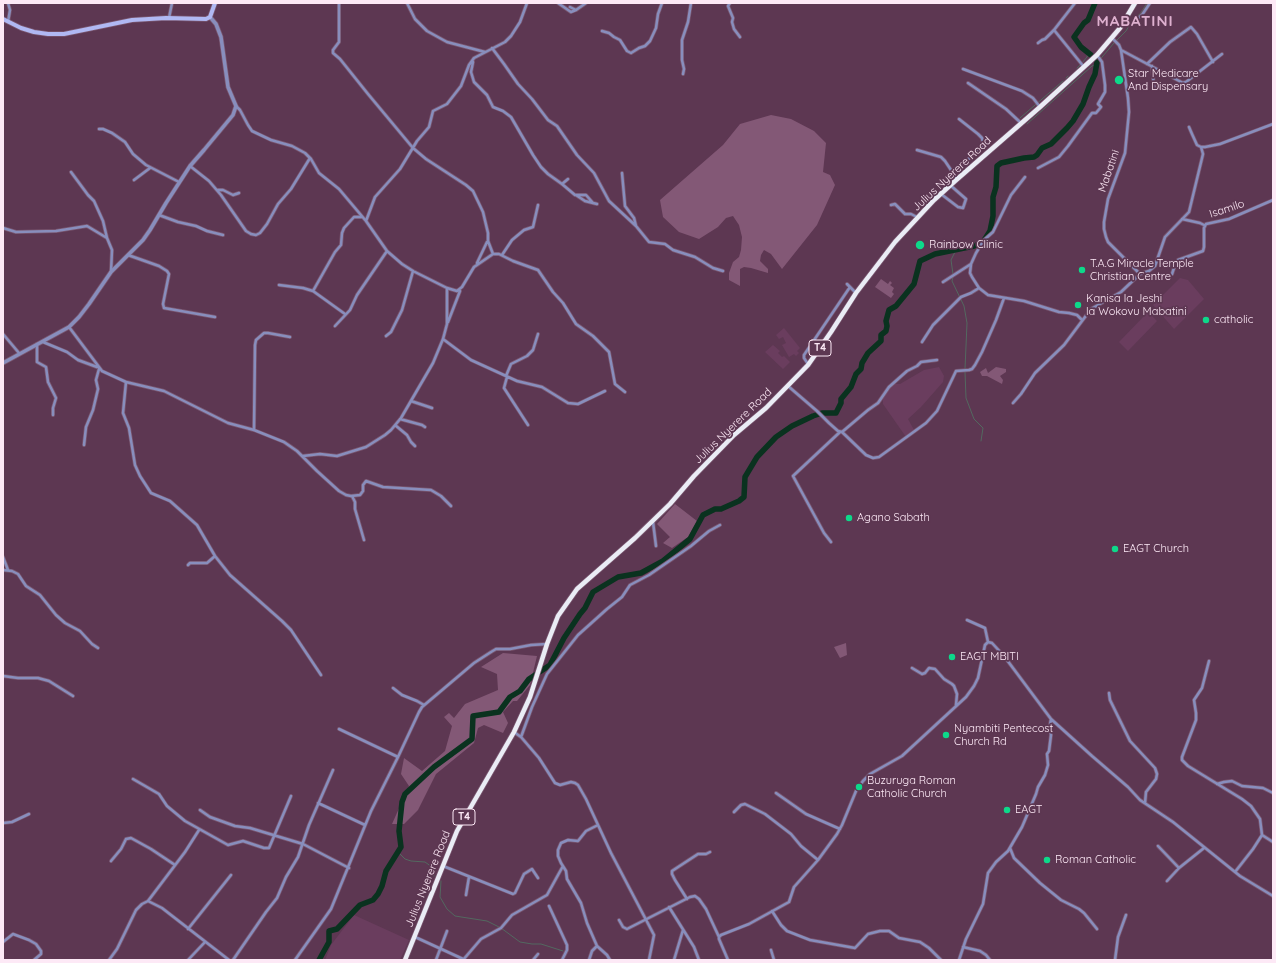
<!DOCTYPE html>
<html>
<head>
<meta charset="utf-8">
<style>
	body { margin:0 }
	#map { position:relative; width:1276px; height:963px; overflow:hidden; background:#5d3752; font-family:Quicksand,sans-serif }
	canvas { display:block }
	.frame { position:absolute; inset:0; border:4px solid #fde9f6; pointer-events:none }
</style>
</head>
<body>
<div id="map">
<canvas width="1276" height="963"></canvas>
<div class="frame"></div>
</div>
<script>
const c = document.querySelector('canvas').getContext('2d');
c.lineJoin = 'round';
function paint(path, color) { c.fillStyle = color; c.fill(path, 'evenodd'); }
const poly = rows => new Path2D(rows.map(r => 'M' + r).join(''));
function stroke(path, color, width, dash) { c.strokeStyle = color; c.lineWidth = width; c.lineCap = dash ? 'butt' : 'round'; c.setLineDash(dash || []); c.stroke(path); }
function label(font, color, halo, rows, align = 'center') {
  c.font = font + ' Quicksand,sans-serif'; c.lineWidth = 3.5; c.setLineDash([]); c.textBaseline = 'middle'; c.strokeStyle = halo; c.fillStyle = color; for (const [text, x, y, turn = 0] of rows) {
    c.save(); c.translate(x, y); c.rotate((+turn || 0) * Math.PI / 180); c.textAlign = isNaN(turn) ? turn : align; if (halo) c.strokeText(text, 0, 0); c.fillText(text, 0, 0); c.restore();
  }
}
paint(poly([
	[1180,278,1188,280,1204,299,1174,329,1153,305],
	[1148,312,1157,321,1128,351,1119,342],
	[784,328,800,348,797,351,799,353,796,356,794,354,789,357,782,345,786,343,783,337,779,339,776,335],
	[773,345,780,351,778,353,782,357,784,356,790,362,783,369,765,352],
	[939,367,944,376,943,382,921,407,908,419,914,430,906,437,883,404,883,394,894,384,900,384,924,370],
	[354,915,409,940,400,960,325,960,331,945]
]), '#6a3d5e');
paint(poly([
	[771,115,791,119,814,131,826,143,823,172,830,175,835,185,817,225,782,269,771,254,764,250,761,255,760,261,768,269,768,273,751,268,744,267,740,269,740,286,729,280,729,273,733,262,739,257,741,250,742,237,739,225,733,216,726,218,718,227,699,239,679,232,663,217,660,200,723,145,740,124],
	[881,279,888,284,890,281,892,283,890,285,894,288,892,292,894,294,891,298,875,287],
	[996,367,1006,369,1006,372,1000,376,1003,380,1002,384,987,376,982,376,980,372,986,368,988,373],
	[675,504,697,521,688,537,672,548,663,543,670,537,657,524],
	[846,643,847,655,840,658,834,647],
	[503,653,537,656,530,685,517,701,513,701,503,712,508,723,503,733,484,725,478,728,474,743,436,774,418,810,404,824,392,824,409,786,401,774,404,758,422,771,445,751,452,726,444,717,449,713,454,718,465,704,498,690,497,674,481,667]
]), '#835876');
stroke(poly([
	[1117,40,1126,31,1133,19,1140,14,1147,3],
	[1082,63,1087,57,1088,53],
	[1097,63,1114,43],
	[1077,68,1080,65],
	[1066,78,1068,76],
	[1020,118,1063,81],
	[1027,124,1092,66,1097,64],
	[953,274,951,260,957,248],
	[953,277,952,281,964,306,967,323,965,369],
	[965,372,966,398,974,419,983,428,981,441],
	[398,852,405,859,411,861,425,862,432,867,434,876],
	[441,881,440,897,447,909,455,916,487,921,501,928,520,942,532,944,541,944,563,951]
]), '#536960', 1);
stroke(poly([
	[1091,55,1081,47,1074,37,1084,23,1088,20,1095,3],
	[319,960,329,942,329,931,337,929,360,905,373,900,378,894,382,886,386,871,401,847,399,831,402,802,405,794,434,767,472,739,473,716,499,712,510,697,520,691,529,679,550,665,564,638,580,614,585,608,593,592,618,577,641,573,663,561,690,539,703,515,715,509,721,509,739,501,744,497,745,477,757,457,776,437,792,426,813,416,822,413,836,413,841,403,841,399,851,387,856,374,861,369,862,363,868,353,881,341,881,335,886,331,887,326,886,321,889,310,896,306,914,284,920,261,935,254,974,246,983,242,990,231,993,216,993,197,996,187,997,166,1001,163,1024,158,1034,157,1037,155,1042,148,1051,144,1067,128,1073,121,1083,104,1089,87,1095,74,1097,62]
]), '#0a321f', 5.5);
const minor = poly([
	[8,3,10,10,8,22],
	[339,3,339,42,333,50,333,53,340,59,368,94,413,148,426,159,466,185,473,191,483,212,488,233,488,241,493,254],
	[407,3,415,19,427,31,447,42,485,52],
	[558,3,571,12,576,10],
	[730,3,728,6,733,18,732,22,734,29,740,37],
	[570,7,576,10,586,3],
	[169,18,172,3],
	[1136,20,1142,15,1150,3],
	[1054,30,1084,67],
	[602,31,609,33,614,37,620,40,627,51,631,53,639,48,645,46,650,41,656,28,658,14,662,3],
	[1112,38,1119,45,1121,50,1128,98,1129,112,1125,153,1108,199,1104,222,1104,229,1106,237,1108,242,1140,274],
	[1038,43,1042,40,1045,39,1054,30,1075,3],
	[492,48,504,64,518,84,532,99,548,120,557,126,577,155,594,173,609,201,636,226],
	[1121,50,1183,83,1186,82,1222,54],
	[473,62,471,72,474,82,487,95,493,107,503,111,511,117,533,155,541,167,548,174,562,184,568,179],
	[1147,64,1170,42,1191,27,1197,34,1213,62],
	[1152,66,1154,87],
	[963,69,1022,91,1033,98,1040,107],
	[683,74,684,69,682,60,682,40,688,22,691,3],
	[968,83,1006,109,1021,123],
	[236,106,240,110,248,125,252,131,271,140,292,146,305,153,311,159,319,173,339,189,366,221,387,251,402,264,413,271,447,288,457,291,462,287,474,267,493,254,499,254,513,261,538,270,553,292,563,303,576,324,593,336,609,352,615,384,625,392],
	[1189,127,1192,134,1197,145,1201,147,1205,147,1220,144,1273,124],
	[99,129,103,129,112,133,125,142,133,154,146,165,179,182],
	[917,150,941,157,945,161,957,179],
	[190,166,209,181,221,195,246,231,251,234,256,235,260,233,267,224,278,204,291,189,310,158],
	[1038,168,1059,157,1068,146,1092,113,1096,113,1101,107,1098,104,1105,92,1105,85,1102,62,1097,55],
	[71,172,88,195,94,201,103,221,107,238,112,250,111,272],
	[622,173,625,206,634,218,636,226,649,242,665,244,673,250,695,257,713,268,723,271],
	[953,174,982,146,983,143,982,138,978,134,959,119],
	[1025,177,1011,195,993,232,984,240,976,253,971,264,970,273,972,277,979,288,988,295,1024,301,1059,312,1069,313,1077,315,1082,320],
	[134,180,150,168],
	[562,184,575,195,586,195,593,203,597,204],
	[217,190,223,190,233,195,239,193],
	[941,194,958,207,963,208,966,199,950,185],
	[576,195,585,201,593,203],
	[891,205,895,204,905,214,911,214,917,217],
	[159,215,178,222,196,226,207,231,223,235],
	[1182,219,1200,223,1204,225],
	[366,221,375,197,400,169,417,141,429,127,433,111,447,104,461,86,469,65,474,58,505,42,511,36,520,22,527,3],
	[3,228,16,232,56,231,87,226,107,238],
	[128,255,159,266,167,271,169,274,163,304,164,308,215,317],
	[502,255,512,240,524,230,533,227,538,205],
	[477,263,487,242],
	[1172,274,1175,265,1178,260,1203,251,1204,247,1204,228,1206,224,1229,219,1273,200],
	[943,282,971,264],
	[847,284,856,293],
	[279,285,303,288,313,291,345,314],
	[313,291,335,252,341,245,342,233,344,228,354,217,362,217],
	[448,322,460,291],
	[335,326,350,310,357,295,387,251],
	[69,327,102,371,126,382,164,391,228,423,254,430,284,442,297,451,317,471,339,491,346,495,351,496,360,495,363,491,363,485,366,481,383,487,431,490,441,496,451,506],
	[3,334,19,353],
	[386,336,391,332,402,310,413,271],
	[443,339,471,360,517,381,542,387,568,403,578,404,605,391],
	[43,342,67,352,78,360,97,367],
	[922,342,933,325,961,297,971,293,979,288],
	[37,344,37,362,46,367,48,382,56,398,53,408,53,415],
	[808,364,804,358,804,355,850,287],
	[506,376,511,364,527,356,533,350,538,334],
	[507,377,504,388,528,425],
	[126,382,123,413,129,428,135,465,140,476,151,493,170,501,197,525,215,556,230,575,282,621,291,630,321,675],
	[788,386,817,411,829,423,838,431,842,432,868,410,878,403,889,387,907,371,917,366,921,362,937,360],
	[411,401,432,408],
	[1013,403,1021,394,1035,373,1064,345,1091,309,1121,292,1140,274,1149,271,1155,266,1165,237,1189,212,1203,154,1201,147],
	[400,419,422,425,425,427],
	[395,425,407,435,411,442,415,446],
	[254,430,255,345,256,340,264,333,268,333,290,337],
	[842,432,866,455,873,458,879,457,926,423,937,411,956,371,969,370,972,369,975,365,982,352,996,320,1004,298],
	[84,445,86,427,93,410,98,389,96,380,99,369],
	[303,456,320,454,337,456,366,447,385,435,391,430,401,418,433,363,443,339,447,324,447,288],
	[352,496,355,502,355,509,364,540],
	[653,522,656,546],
	[831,542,824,533,793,476,840,432],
	[3,557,8,570],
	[188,565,190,563,207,563,215,556],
	[3,570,12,571,18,574,26,586,40,595,56,615,65,623,80,631,92,644,98,648],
	[967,620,985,628,988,642],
	[1209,661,1202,688,1194,700,1196,713,1196,720,1182,757,1182,760,1188,766,1242,799,1251,806,1260,819,1262,835,1253,849,1235,872],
	[912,668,922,674,925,673,929,668,935,669,944,679,952,684,954,686,957,694,956,705],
	[3,676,18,678,38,678,49,681,73,696],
	[393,688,402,695,417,701,424,705],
	[1109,693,1110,700,1130,741,1155,768,1157,774,1156,779,1146,792,1145,803],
	[339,729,398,757],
	[514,732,521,737,539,758,555,783,560,785,571,782,575,783,578,785,586,799,611,853,654,935,649,960],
	[521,737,532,707,547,674,578,635,607,609,622,597,630,585,649,575,691,546,709,531,720,525],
	[133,779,159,794,167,806,185,821,228,845,243,841,264,848,269,848,291,796],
	[1217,784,1224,782,1232,781,1242,786,1263,788,1273,793],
	[776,793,806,814,840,829],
	[318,803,365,825],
	[200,810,210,817,235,826,250,828,303,844,349,868],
	[734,812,741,805,745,804,765,814,791,834,801,846,818,860],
	[3,823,12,822,29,814],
	[598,825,586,831,578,841,568,840,561,843,558,850,558,856,561,863,566,871,567,879,581,903,587,923,597,946,607,955,610,960],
	[1262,835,1273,842],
	[1158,846,1179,868],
	[1010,848,1014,858,1040,883,1061,900,1079,909,1084,913,1097,929],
	[111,861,121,849,126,839,131,838,151,849,175,865],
	[443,866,513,894,515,893,524,874,532,869,538,878],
	[1167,881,1179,868,1204,848],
	[466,895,469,877],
	[687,899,675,880,672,874,672,871,698,854,706,854,710,852],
	[148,901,185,852,199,830],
	[549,906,567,945,567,950,562,960],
	[669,907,694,947,699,960],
	[772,911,781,925,787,931,810,940,855,948,868,934,880,931,889,931,899,938,920,942,929,948,941,960],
	[619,920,623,927,627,929,690,897,695,896,699,899,706,909,719,937],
	[188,929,231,875],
	[415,937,463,959],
	[3,942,13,934,29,940,36,944,41,951,41,954,34,960],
	[963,947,980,951,986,955,990,960],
	[771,950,774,960],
	[109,960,117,949,136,910,142,904,148,901,162,908,229,960],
	[188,960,205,942],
	[233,960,266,912,277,898,286,877,298,857,309,825,333,770],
	[295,960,331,909,371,811,398,757,419,712,422,707,474,663,491,652,496,649,510,649,531,645,547,644],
	[436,960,447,931],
	[463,960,481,939,501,928,512,915,547,895,563,866],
	[533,960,538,954],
	[589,960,592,951,597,946],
	[674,960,683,930],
	[728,960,719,939,719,937,721,935,749,924,789,902,794,887,818,860,837,834,842,825,856,791,863,781,870,774,902,756,966,697,974,686,978,678,985,645,988,642,992,643,1004,656,1051,719,1092,756,1128,787,1140,800,1173,822,1240,876,1273,896],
	[959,960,966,939,983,904,988,873,996,862,1008,851,1022,827,1036,794,1038,787,1045,775,1048,765,1047,754,1049,751,1051,735,1050,725,1051,719],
	[1115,960,1118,937,1126,915]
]);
const tertiary = poly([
	[3,363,69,327,79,317,89,304,111,272,143,240,150,230,166,203,190,166,204,150,233,115,236,106,228,87,221,37,216,24,210,17]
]);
const secondary = poly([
	[3,19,21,28,34,32,48,34,64,34,132,20,166,18,206,19,210,17,215,3]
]);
const trunk = poly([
	[405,960,457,831,514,732,530,697,547,644,558,616,577,589,635,538,670,504,694,476,734,435,766,408,808,365,831,332,856,293,895,242,934,200,955,181,1040,107,1097,55,1120,28,1135,3]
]);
stroke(minor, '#7a5770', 4);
stroke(tertiary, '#7a5770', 5);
stroke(secondary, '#7a5770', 5.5);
stroke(trunk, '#7a5770', 6);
stroke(minor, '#888ebd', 2.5);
stroke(tertiary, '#888ebd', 3.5);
stroke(secondary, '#b0b8f3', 4);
stroke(trunk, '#eaecf5', 4.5);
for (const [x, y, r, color] of [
	[1119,80,5,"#0dd98a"],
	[920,245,5,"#0dd98a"],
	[1082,270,4,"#0dd98a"],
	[1078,305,4,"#0dd98a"],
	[1206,320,4,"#0dd98a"],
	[849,518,4,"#0dd98a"],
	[1115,549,4,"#0dd98a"],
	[952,657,4,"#0dd98a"],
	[946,735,4,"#0dd98a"],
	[859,787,4,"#0dd98a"],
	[1007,810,4,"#0dd98a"],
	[1047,860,4,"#0dd98a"]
]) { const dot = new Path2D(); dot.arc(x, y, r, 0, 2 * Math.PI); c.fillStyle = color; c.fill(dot); stroke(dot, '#5d3752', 1.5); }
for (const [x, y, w] of [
	[820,348,22],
	[464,817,22]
]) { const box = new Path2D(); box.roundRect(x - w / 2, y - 8, w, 16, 3); c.fillStyle = '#5d3752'; c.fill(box); stroke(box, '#fde9f6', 1); }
label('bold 10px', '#fde9f6', null, [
	["T4",820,348],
	["T4",464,817]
]);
label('11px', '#fde9f6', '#5d3752', [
	["Star Medicare",1128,74],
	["And Dispensary",1128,87],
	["Rainbow Clinic",929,245],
	["T.A.G Miracle Temple",1090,264],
	["Christian Centre",1090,277],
	["Kanisa la Jeshi",1086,299],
	["la Wokovu Mabatini",1086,312],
	["catholic",1214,320],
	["Agano Sabath",857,518],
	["EAGT Church",1123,549],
	["EAGT MBITI",960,657],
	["Nyambiti Pentecost",954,729],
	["Church Rd",954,742],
	["Buzuruga Roman",867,781],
	["Catholic Church",867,794],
	["EAGT",1015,810],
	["Roman Catholic",1055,860]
], 'left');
label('11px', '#fde9f6', '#5d3752', [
	["Mabatini",1109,171,-71],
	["Julius Nyerere Road",952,174,-43],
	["Isamilo",1227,209,-18],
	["Julius Nyerere Road",733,426,-44],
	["Julius Nyerere Road",428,879,-68]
]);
c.letterSpacing = '1px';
label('bold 15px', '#deb0cf', '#5d3752', [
	["MABATINI",1135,21]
]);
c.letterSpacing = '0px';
</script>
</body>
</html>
